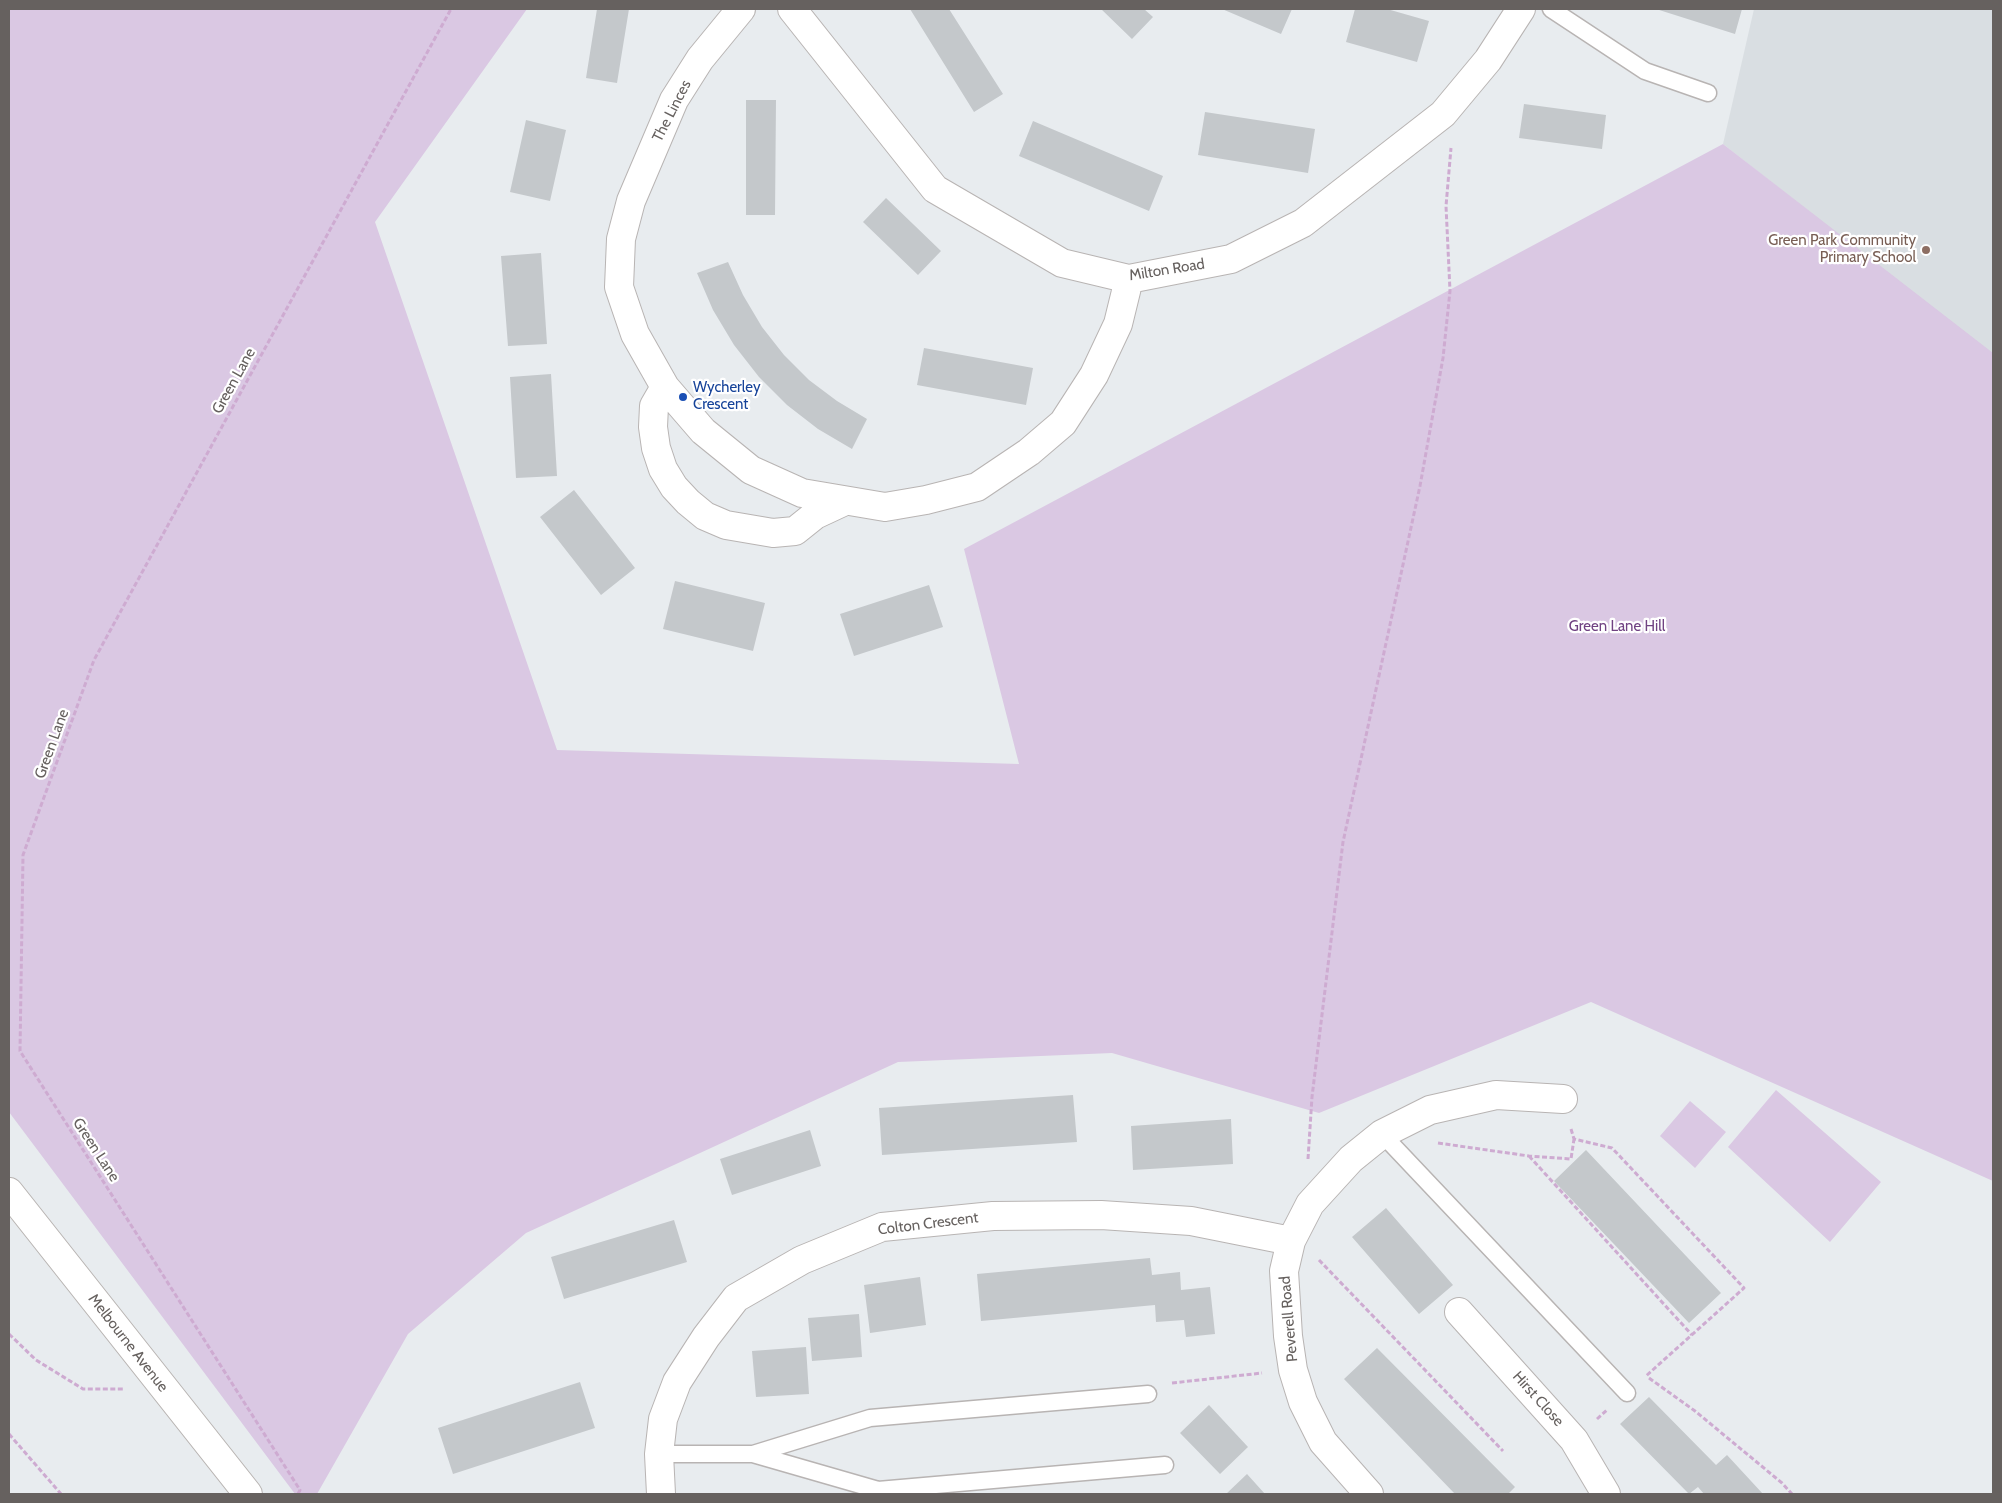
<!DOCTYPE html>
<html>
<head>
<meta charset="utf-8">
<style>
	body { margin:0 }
	#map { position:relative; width:2002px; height:1503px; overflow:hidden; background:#e8ecef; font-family:Cabin,sans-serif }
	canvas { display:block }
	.frame { position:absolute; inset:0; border:10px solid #66615f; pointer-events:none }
</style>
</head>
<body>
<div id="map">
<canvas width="2002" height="1503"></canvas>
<div class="frame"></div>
</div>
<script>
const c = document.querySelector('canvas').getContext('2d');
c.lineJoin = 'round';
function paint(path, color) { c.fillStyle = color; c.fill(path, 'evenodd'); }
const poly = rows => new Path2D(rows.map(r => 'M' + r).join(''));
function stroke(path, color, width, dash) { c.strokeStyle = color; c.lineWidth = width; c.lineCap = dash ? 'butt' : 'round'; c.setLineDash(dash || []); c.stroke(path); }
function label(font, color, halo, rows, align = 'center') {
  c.font = font + ' Cabin,sans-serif'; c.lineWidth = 4.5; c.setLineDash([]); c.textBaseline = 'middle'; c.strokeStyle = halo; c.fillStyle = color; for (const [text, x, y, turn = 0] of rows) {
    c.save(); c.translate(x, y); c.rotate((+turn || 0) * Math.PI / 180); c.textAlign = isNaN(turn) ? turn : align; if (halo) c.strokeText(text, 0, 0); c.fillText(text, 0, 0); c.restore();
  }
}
paint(poly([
	[1754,9,1993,9,1993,357,1723,144]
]), '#d9dee2');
paint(poly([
	[9,9,527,9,375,222,557,750,1019,764,964,549,1723,144,1993,353,1993,1181,1591,1002,1319,1113,1112,1053,898,1062,526,1233,408,1334,317,1494,295,1494,9,1112],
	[1776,1090,1881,1182,1830,1242,1728,1147],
	[1690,1101,1726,1132,1695,1168,1660,1136]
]), '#dac8e3');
paint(poly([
	[597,9,629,9,617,83,586,78],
	[910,9,949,9,1003,94,974,112],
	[1101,9,1144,9,1153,17,1132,39],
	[1222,9,1292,9,1281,34],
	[1355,9,1387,9,1429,21,1417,62,1346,42],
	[1656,9,1742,9,1735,34],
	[746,100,776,100,775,215,746,215],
	[1524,104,1606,115,1602,149,1519,138],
	[1205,112,1315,129,1308,173,1198,155],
	[526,120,566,130,550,201,510,192],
	[1033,121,1163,176,1149,211,1019,156],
	[886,198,941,251,918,275,863,222],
	[541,253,547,344,508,346,501,256],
	[728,262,743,295,762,327,784,355,809,380,837,401,867,419,852,449,818,429,787,405,759,377,734,345,713,310,697,273],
	[924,348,1033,368,1026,405,917,385],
	[551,374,557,476,516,478,510,377],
	[574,490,635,568,601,595,540,517],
	[675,581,765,603,753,651,663,629],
	[929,585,943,627,854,656,840,614],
	[1073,1095,1077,1142,882,1155,879,1108],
	[1231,1119,1233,1164,1133,1170,1131,1126],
	[810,1130,821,1166,732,1195,720,1159],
	[1586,1150,1721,1293,1689,1323,1554,1181],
	[1386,1208,1453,1285,1419,1314,1352,1237],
	[674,1220,687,1262,564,1299,551,1257],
	[1150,1258,1152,1275,1180,1272,1181,1290,1210,1287,1215,1334,1186,1337,1184,1320,1156,1322,1155,1305,981,1321,977,1274],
	[920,1277,926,1325,870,1333,864,1285],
	[859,1314,862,1357,812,1361,808,1318],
	[806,1347,809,1394,756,1397,752,1351],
	[1377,1348,1515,1487,1508,1494,1455,1494,1344,1379],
	[580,1382,595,1428,453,1474,438,1428],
	[1649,1397,1716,1465,1727,1455,1763,1494,1704,1494,1698,1487,1689,1494,1620,1424],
	[1209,1405,1248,1447,1220,1474,1180,1433],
	[1247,1474,1265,1494,1226,1494]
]), '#c4c8cb');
const lane = poly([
	[1551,9,1645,71,1708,93],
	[1382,1134,1627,1393],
	[659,1454,753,1454,870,1418,1148,1394],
	[753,1454,878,1490,1165,1465]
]);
const street = poly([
	[741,9,700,59,674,100,631,201,621,239,619,287,635,334,665,387,703,431,751,470,802,493,885,507,926,500,977,487,1029,452,1063,423,1094,375,1118,324,1129,279],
	[792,9,935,189,1062,263,1129,279,1231,259,1303,223,1443,114,1488,60,1521,9],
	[665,387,654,406,653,427,656,448,663,469,674,487,688,502,705,516,726,525,773,533,795,531,815,515,845,501],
	[1459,1312,1574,1440,1606,1494],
	[661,1494,659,1454,663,1419,677,1382,706,1337,736,1298,802,1260,882,1227,993,1216,1101,1215,1191,1221,1291,1241],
	[1369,1494,1323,1442,1303,1402,1293,1370,1288,1336,1284,1271,1291,1241,1310,1204,1351,1159,1382,1134,1430,1110,1496,1095,1563,1099]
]);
const secondary = poly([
	[9,1192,248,1494]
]);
stroke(lane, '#b8b4b3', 19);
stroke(street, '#b8b4b3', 30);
stroke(secondary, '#b8b4b2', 30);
stroke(poly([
	[1571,1129,1574,1139,1612,1148,1744,1288,1646,1376],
	[1438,1143,1529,1156,1571,1159,1574,1139],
	[1529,1156,1692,1335],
	[1308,1159,1312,1097,1343,842,1420,486,1443,358,1450,291,1446,206,1451,148],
	[1319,1260,1503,1451],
	[9,1334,36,1360,83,1389,124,1389],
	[1649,1378,1695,1411,1782,1483,1792,1494],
	[1172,1383,1262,1373],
	[1597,1419,1607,1410],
	[9,1434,61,1494],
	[298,1494,300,1490,20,1051,23,855,94,660,451,9]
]), '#ceabd1', 3, [5, 2.5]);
stroke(lane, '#fff', 16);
stroke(street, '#fff', 28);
stroke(secondary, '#fff', 28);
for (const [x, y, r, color] of [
	[1926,250,5,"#8d6e63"],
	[683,397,5,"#1a4fb4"]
]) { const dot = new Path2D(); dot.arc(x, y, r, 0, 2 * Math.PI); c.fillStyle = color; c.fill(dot); stroke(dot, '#fff', 2); }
label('15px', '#66615f', '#fff', [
	["The Linces",672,111,-63],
	["Milton Road",1167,270,-9],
	["Green Lane",234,381,-61],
	["Green Lane",52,744,-70],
	["Green Lane",96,1150,57],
	["Colton Crescent",928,1224,-7],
	["Peverell Road",1289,1319,-95],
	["Melbourne Avenue",128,1343,52],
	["Hirst Close",1538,1399,48]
]);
label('15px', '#785e54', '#fff', [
	["Green Park Community",1916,241],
	["Primary School",1916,258]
], 'right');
label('15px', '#164399', '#fff', [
	["Wycherley",693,388],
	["Crescent",693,405]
], 'left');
label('15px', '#704282', '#fff', [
	["Green Lane Hill",1617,627]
]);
</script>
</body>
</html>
